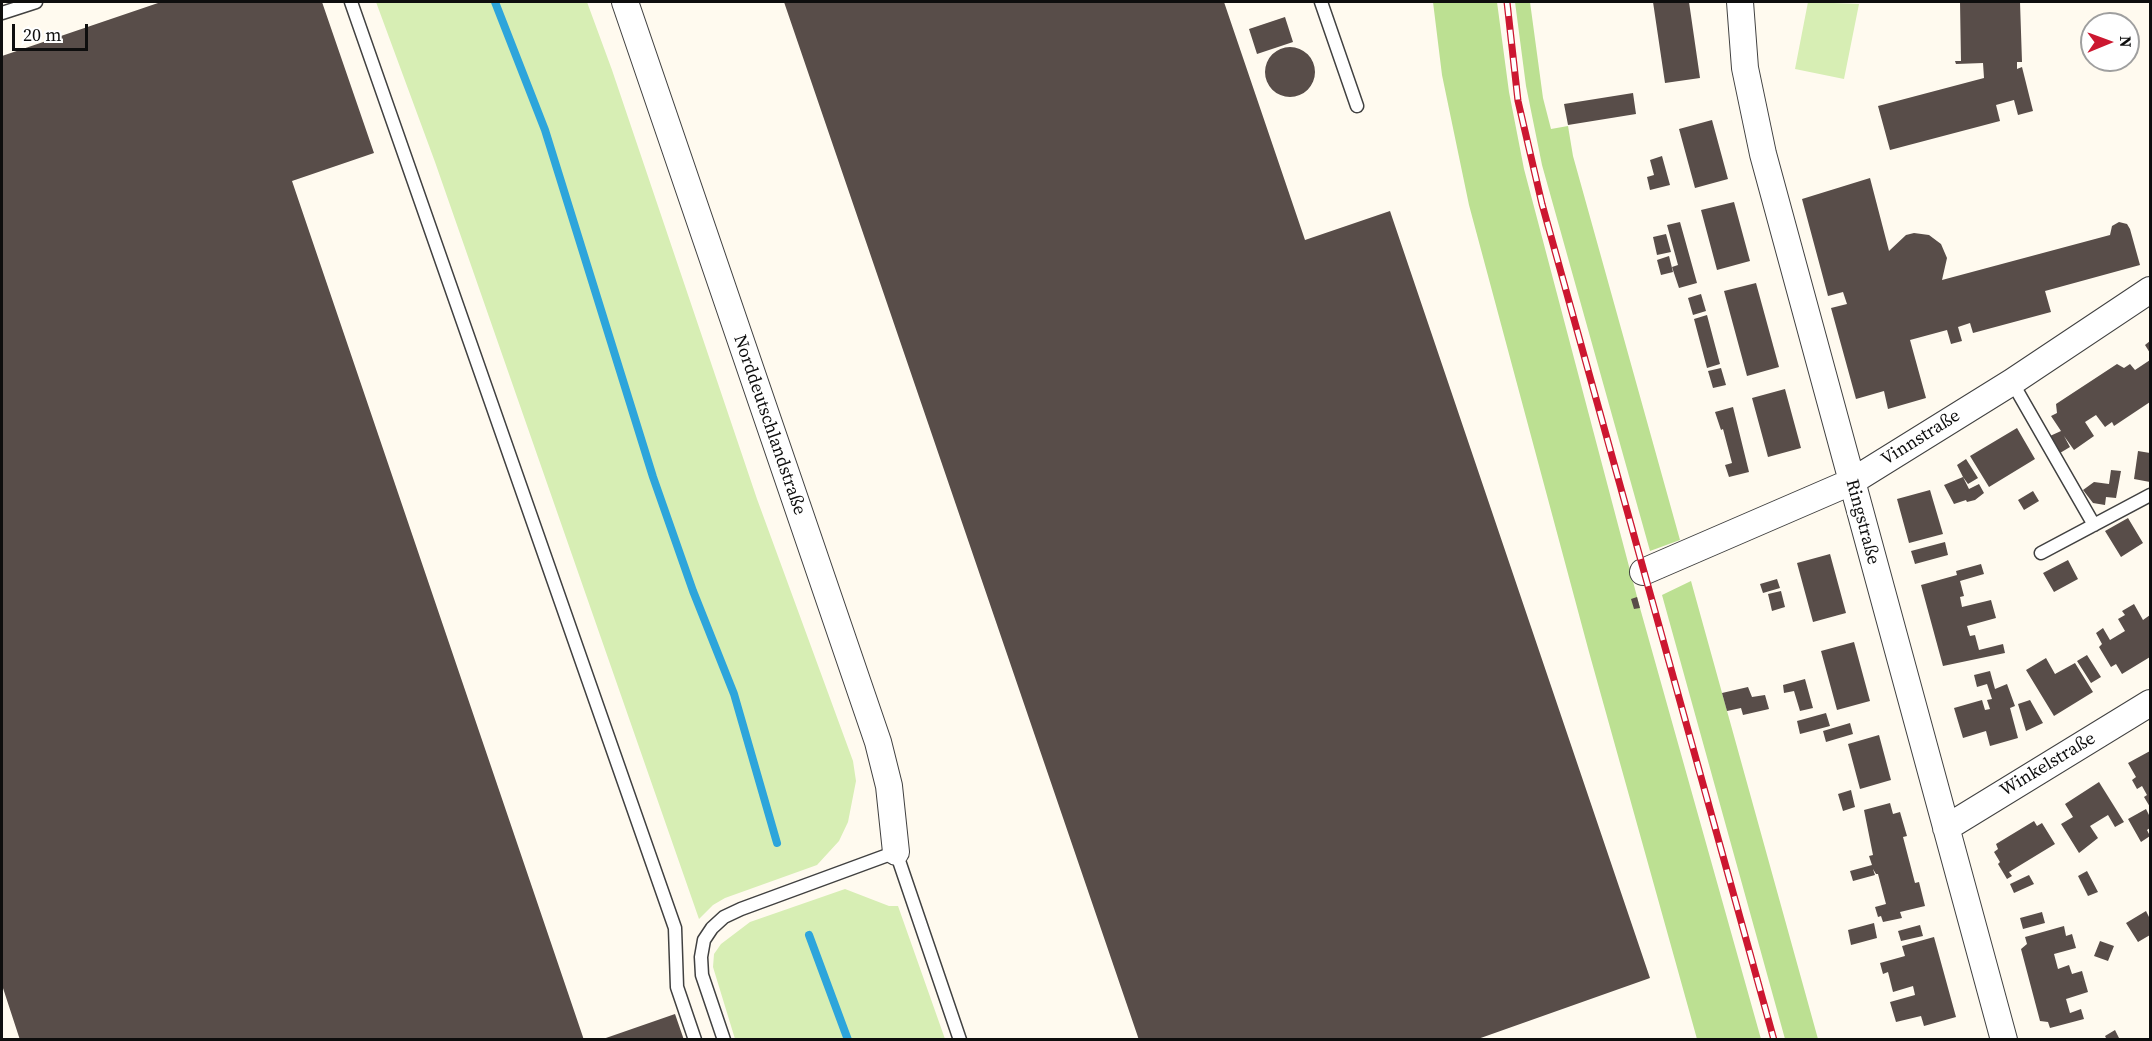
<!DOCTYPE html>
<html>
<head>
<meta charset="utf-8">
<style>
	body { margin:0 }
	#map { position:relative; width:2152px; height:1041px; overflow:hidden; background:#fffaef; font-family:"Source Serif 4",serif }
	canvas { display:block }
	.frame { position:absolute; inset:0; border:3px solid #0e0e0e; pointer-events:none }
	.north { position:absolute; left:2080px; top:12px; width:60px; height:60px; box-sizing:border-box; background:#fff; border:2px solid #9f9f9f; border-radius:50%; rotate:89deg; font-size:16px; font-weight:700; line-height:24px; text-align:center; color:#0e0e0e }
	.north::after { content:''; display:block; margin:auto; width:21px; height:27px; background:#cc1730; clip-path:polygon(50% 0,100% 100%,50% 72%,0 100%) }
	.scale { position:absolute; left:12px; top:24px; width:76px; height:27px; box-sizing:border-box; border:3px solid #0e0e0e; border-top:0; padding-left:8px; font-size:18px; line-height:21px; white-space:nowrap; color:#0e0e0e; -webkit-text-stroke:4px #fff; paint-order:stroke }
</style>
</head>
<body>
<div id="map">
<canvas width="2152" height="1041"></canvas>
<div class="frame"></div>
<div class="north">N</div>
<div class="scale">20 m</div>
</div>
<script>
const c = document.querySelector('canvas').getContext('2d');
c.lineJoin = 'round';
function paint(path, color) { c.fillStyle = color; c.fill(path, 'evenodd'); }
const poly = rows => new Path2D(rows.map(r => 'M' + r).join(''));
function stroke(path, color, width, dash) { c.strokeStyle = color; c.lineWidth = width; c.lineCap = dash ? 'butt' : 'round'; c.setLineDash(dash || []); c.stroke(path); }
function label(font, color, halo, rows, align = 'center') {
  c.font = font + ' "Source Serif 4",serif'; c.lineWidth = 6; c.setLineDash([]); c.textBaseline = 'middle'; c.strokeStyle = halo; c.fillStyle = color; for (const [text, x, y, turn = 0] of rows) {
    c.save(); c.translate(x, y); c.rotate((+turn || 0) * Math.PI / 180); c.textAlign = isNaN(turn) ? turn : align; if (halo) c.strokeText(text, 0, 0); c.fillText(text, 0, 0); c.restore();
  }
}
paint(poly([
	[376,2,587,2,612,70,757,499,853,761,856,781,848,822,839,841,817,865,725,898,713,905,699,919,435,162],
	[1808,2,1859,4,1844,79,1795,69],
	[845,889,889,906,898,906,945,1039,735,1039,713,967,714,954,721,944,750,922]
]), '#d7eeb4');
paint(poly([
	[1433,2,1497,2,1509,92,1524,169,1640,608,1761,1039,1697,1039,1589,652,1469,205,1442,75],
	[1515,2,1530,2,1543,98,1551,129,1568,126,1573,156,1680,540,1650,551,1542,165,1526,86],
	[1691,581,1818,1039,1785,1039,1662,595]
]), '#bce092');
stroke(poly([
	[495,2,545,130,653,477,693,591,734,694,777,843],
	[809,935,848,1040]
]), '#2da5db', 8);
paint(poly([
	[161,2,322,2,374,153,292,181,584,1040,20,1040,2,985,2,56],
	[784,2,1224,2,1305,240,1390,211,1650,978,1475,1040,1139,1040],
	[1653,2,1689,2,1700,78,1665,83],
	[1960,2,2020,2,2022,62,2017,62,2017,69,2022,67,2033,111,2018,115,2014,100,1996,105,2000,121,1890,150,1878,106,1984,78,1983,63,1956,64,1955,61,1961,61],
	[1285,17,1293,42,1257,54,1249,29],
	'1265 72a25 25 0 1 1 50 0a25 25 0 1 1-50 0Z',
	[1633,93,1636,114,1568,125,1564,104],
	[1712,120,1728,179,1695,188,1679,129],
	[1662,156,1670,185,1650,190,1647,177,1654,175,1650,160],
	[1870,178,1889,251,1906,235,1914,233,1929,235,1941,244,1947,258,1942,280,2110,235,2112,226,2119,222,2127,224,2130,229,2140,265,2045,291,2051,312,1973,333,1970,323,1958,327,1962,341,1951,344,1947,330,1910,340,1926,398,1888,409,1884,391,1856,399,1831,308,1847,304,1843,292,1828,296,1802,199],
	[1734,202,1750,261,1717,270,1701,210],
	[1680,222,1697,283,1679,288,1672,267,1678,265,1667,225],
	[1666,234,1671,252,1657,255,1653,237],
	[1669,256,1673,272,1661,275,1657,260],
	[1756,283,1779,367,1747,376,1724,291],
	[1701,294,1706,311,1693,315,1688,298],
	[1707,315,1720,364,1707,368,1694,319],
	[2150,341,2150,353,2145,345],
	[2150,360,2150,402,2114,426,2112,422,2105,427,2096,415,2085,422,2094,436,2074,450,2064,436,2070,447,2060,453,2050,436,2061,431,2051,416,2057,413,2056,404,2117,364,2124,368,2130,364,2135,370],
	[1721,368,1726,385,1713,388,1708,371],
	[1785,389,1801,448,1768,457,1752,398],
	[1733,407,1749,472,1729,477,1725,465,1732,463,1723,429,1721,430,1715,412],
	[2017,428,2035,459,1989,487,1970,456],
	[2138,451,2150,453,2150,482,2134,479],
	[1966,459,1978,478,1968,484,1963,477,1969,489,1979,484,1984,493,1975,500,1967,502,1966,500,1954,504,1944,485,1963,477,1957,465],
	[2111,470,2121,471,2116,498,2106,497,2105,505,2093,503,2083,490,2094,482,2109,484],
	[1930,490,1943,534,1909,543,1897,499],
	[2033,491,2039,501,2024,510,2018,500],
	[2128,518,2143,543,2121,557,2105,531],
	[1945,542,1948,555,1915,564,1911,551],
	[1830,554,1846,613,1813,622,1797,563],
	[2068,560,2078,579,2054,592,2043,573],
	[1981,564,1984,574,1960,581,1964,596,1960,597,1962,607,1991,600,1996,618,1967,626,1970,636,1975,635,1979,650,2003,644,2005,653,1943,666,1921,585,1957,575,1956,571],
	[1777,579,1780,588,1763,593,1760,584],
	[1781,591,1785,607,1772,611,1768,594],
	[1637,597,1640,608,1634,609,1631,599],
	[2134,604,2143,620,2150,615,2150,657,2122,674,2116,664,2111,667,2099,647,2102,644,2096,633,2103,628,2110,640,2125,631,2118,619,2125,615,2122,611],
	[1854,642,1870,701,1837,710,1821,651],
	[2087,655,2101,677,2091,683,2077,661],
	[2046,658,2055,674,2075,663,2093,692,2054,716,2026,670],
	[1990,671,1995,689,2007,684,2015,706,2010,708,2018,738,1990,746,1986,731,1963,738,1954,708,1982,700,1985,710,1990,709,1987,700,1992,699,1987,684,1977,687,1974,675],
	[1805,679,1813,708,1800,711,1794,691,1784,693,1783,685],
	[1748,687,1752,697,1765,695,1769,709,1743,715,1741,708,1727,711,1722,693],
	[2030,700,2043,723,2026,731,2018,704],
	[1826,713,1830,726,1800,734,1797,721],
	[1850,723,1853,734,1826,742,1823,731],
	[1879,735,1891,780,1860,789,1848,744],
	[2150,751,2150,807,2144,797,2147,795,2142,786,2137,789,2132,780,2136,777,2128,763],
	[2099,782,2124,822,2115,827,2108,815,2090,826,2098,838,2079,853,2061,824,2073,817,2065,804],
	[1851,790,1855,807,1843,811,1838,794],
	[1890,803,1893,814,1900,812,1907,836,1903,837,1915,883,1919,882,1925,906,1900,912,1902,918,1883,922,1881,916,1878,917,1875,907,1886,904,1878,874,1876,874,1873,869,1875,875,1853,881,1850,871,1872,865,1869,856,1873,855,1864,810],
	[2146,809,2150,817,2150,828,2147,830,2150,836,2141,842,2128,819],
	[2034,821,2037,826,2042,823,2055,844,2009,872,2012,876,2007,879,1998,864,2000,862,1994,852,1998,849,1996,844],
	[2087,871,2098,892,2088,896,2078,876],
	[2029,875,2034,884,2014,893,2010,884],
	[2146,911,2150,919,2150,935,2138,942,2126,923],
	[2042,912,2045,923,2023,929,2020,918],
	[1874,923,1877,938,1851,945,1848,930],
	[1920,925,1923,936,1901,941,1898,931],
	[2064,926,2066,936,2072,934,2076,948,2054,954,2058,969,2069,965,2072,974,2082,971,2088,992,2066,999,2070,1013,2081,1009,2084,1019,2050,1028,2048,1022,2040,1021,2021,949,2027,944,2025,937],
	[1934,937,1956,1017,1924,1026,1921,1016,1896,1022,1890,1002,1915,995,1913,986,1893,992,1888,972,1883,974,1880,963,1905,956,1902,946],
	[2100,941,2114,946,2108,961,2094,956],
	[675,1014,684,1040,603,1040,603,1039],
	[2115,1030,2120,1040,2107,1040,2105,1036]
]), '#584d49');
const lane = poly([
	[351,2,675,928,677,987,695,1040],
	[1321,2,1357,106],
	[2,13,36,2],
	[2012,382,2094,525],
	[2041,553,2150,495],
	[724,1040,702,975,701,957,704,940,712,928,724,917,741,909,896,852,960,1040]
]);
const street = poly([
	[625,2,878,742,889,786,896,852],
	[1740,2,1745,68,1763,154,2004,1040],
	[1643,572,1851,482,2012,382,2150,290],
	[1946,828,2150,703]
]);
stroke(lane, '#414141', 15);
stroke(street, '#414141', 28);
stroke(lane, '#fff', 12);
stroke(street, '#fff', 26);
const rail = poly([
	[1507,2,1518,101,1542,204,1774,1040]
]);
stroke(rail, '#cc1730', 7);
stroke(rail, '#fff', 4.5, [14]);
label('18px', '#0e0e0e', '#fff', [
	["Norddeutschlandstraße",769,425,71],
	["Vinnstraße",1921,438,-32],
	["Ringstraße",1862,522,75],
	["Winkelstraße",2048,765,-31]
]);
</script>
</body>
</html>
